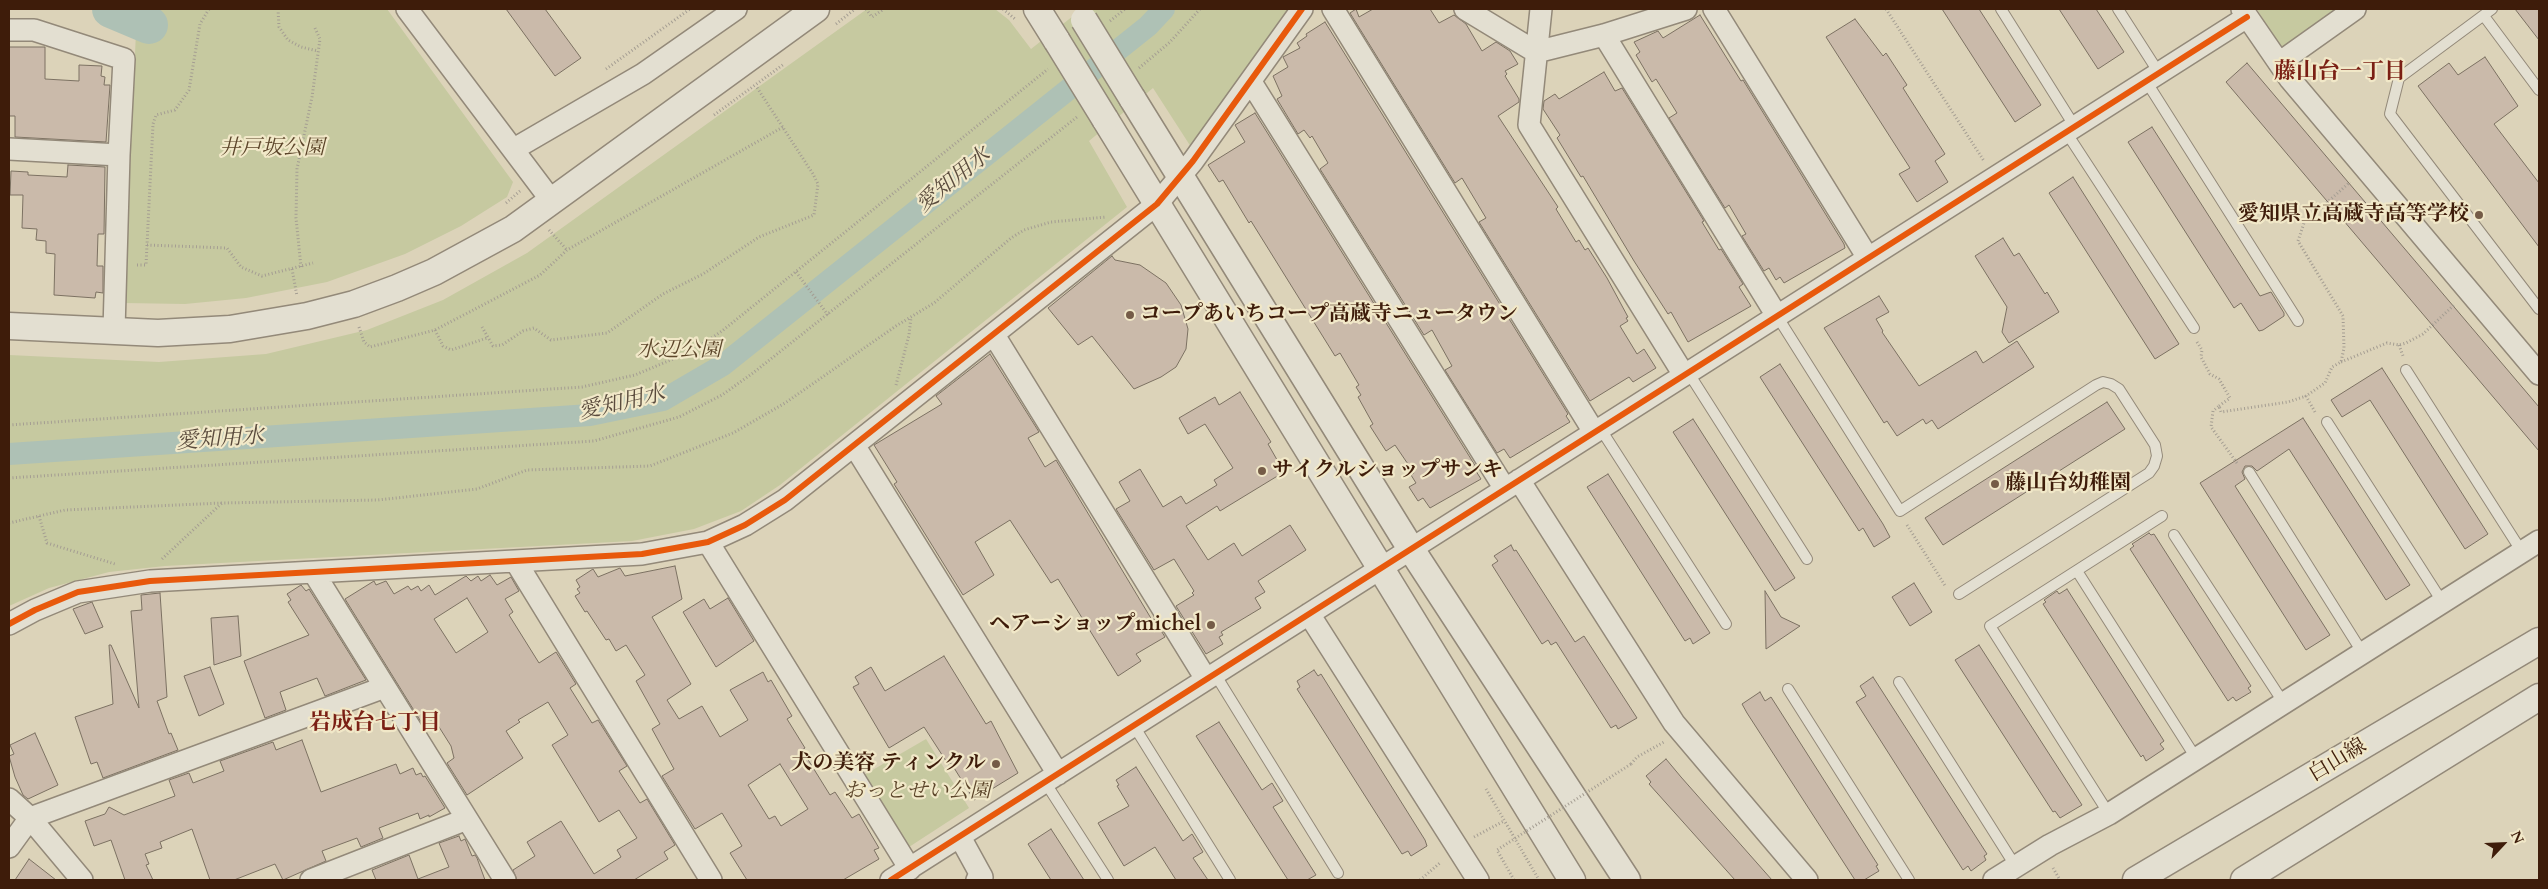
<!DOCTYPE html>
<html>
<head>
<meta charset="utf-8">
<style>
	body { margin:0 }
	#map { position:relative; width:2548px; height:889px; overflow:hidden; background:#dcd3b9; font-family:Cardo,serif }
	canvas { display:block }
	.frame { position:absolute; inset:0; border:10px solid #3e1c0a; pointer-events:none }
	.north { position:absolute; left:2478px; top:819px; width:50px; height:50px; -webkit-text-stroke:4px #f1e8c8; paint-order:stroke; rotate:65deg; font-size:14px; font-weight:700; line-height:20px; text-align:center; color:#3e1c0a }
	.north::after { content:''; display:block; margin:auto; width:18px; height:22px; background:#3e1c0a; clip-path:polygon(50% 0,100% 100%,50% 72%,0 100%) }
</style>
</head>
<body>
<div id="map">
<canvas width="2548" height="889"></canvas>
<div class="frame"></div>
<div class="north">N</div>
</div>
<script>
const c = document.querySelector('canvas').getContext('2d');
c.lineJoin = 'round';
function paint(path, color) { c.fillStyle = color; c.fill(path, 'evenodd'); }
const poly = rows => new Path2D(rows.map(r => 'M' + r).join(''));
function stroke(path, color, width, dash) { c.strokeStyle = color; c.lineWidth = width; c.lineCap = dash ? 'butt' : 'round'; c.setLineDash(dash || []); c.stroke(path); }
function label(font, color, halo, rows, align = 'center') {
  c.font = font + ' Cardo,"Noto Serif JP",serif'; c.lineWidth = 4.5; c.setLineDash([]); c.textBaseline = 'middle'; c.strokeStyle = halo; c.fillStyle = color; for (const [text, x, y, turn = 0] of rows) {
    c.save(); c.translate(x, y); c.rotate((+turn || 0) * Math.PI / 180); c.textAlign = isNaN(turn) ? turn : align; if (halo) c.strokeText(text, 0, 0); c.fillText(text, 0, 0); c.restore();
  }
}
paint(poly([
	[137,9,387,9,513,182,507,197,461,226,405,254,327,282,246,298,185,304,124,303],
	[867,9,995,9,1009,20,1031,49,1082,9,1290,9,1191,147,1153,88,1089,141,1127,207,780,485,741,511,694,529,632,541,165,566,109,572,49,588,9,606,9,355,159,362,266,354,367,330,443,300,527,253],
	[2257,9,2341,9,2282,50],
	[926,739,969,808,909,847,864,775]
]), '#c6c9a0');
stroke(poly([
	[9,454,590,415,663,400,723,365,1148,26,1164,9]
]), '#aec1b5', 22);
stroke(poly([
	[111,9,149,25]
]), '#aec1b5', 38);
const building = poly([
	[506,9,545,9,581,58,555,76,506,9],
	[1356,9,1359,17,1373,9,1430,9,1439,23,1454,15,1466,24,1482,51,1496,42,1510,51,1518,64,1505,71,1507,74,1505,76,1519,99,1519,102,1498,116,1558,207,1556,209,1576,242,1579,240,1585,250,1588,248,1607,278,1628,317,1626,318,1628,321,1620,326,1637,354,1644,349,1656,368,1633,382,1629,377,1590,401,1479,222,1486,218,1462,178,1455,183,1350,13,1356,9],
	[1942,9,1979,9,2041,105,2015,122,1942,9],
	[2059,9,2096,9,2124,52,2098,69,2059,9],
	[2515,9,2539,9,2539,40,2515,9],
	[1700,15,1741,81,1743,80,1844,244,1845,248,1784,283,1780,277,1776,280,1769,268,1764,271,1742,236,1746,234,1729,205,1725,208,1669,118,1677,113,1656,79,1652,82,1636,55,1640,52,1634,42,1658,31,1663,38,1700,15],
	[1855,19,1883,56,1886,53,1907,85,1903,88,1945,154,1935,161,1948,182,1917,202,1899,174,1910,168,1826,37,1855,19],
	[1325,22,1568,414,1566,416,1570,422,1510,458,1504,449,1497,453,1445,370,1452,366,1432,330,1424,335,1320,169,1328,163,1312,136,1310,138,1304,130,1298,134,1277,99,1282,96,1273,76,1288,67,1283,57,1300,48,1297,43,1307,36,1306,34,1325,22],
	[9,47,45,47,45,79,79,81,79,65,102,66,101,76,105,77,104,85,110,85,106,142,15,137,15,116,9,116,9,47],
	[2485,57,2518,106,2494,124,2539,183,2539,247,2418,86,2449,63,2458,75,2485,57],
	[2247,63,2539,407,2539,451,2226,82,2247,63],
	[1604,72,1615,91,1622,88,1704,221,1702,222,1719,250,1721,249,1743,284,1739,287,1751,306,1688,342,1671,312,1668,314,1634,261,1583,176,1581,177,1557,138,1560,135,1543,109,1544,101,1555,94,1559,99,1604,72],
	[1255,113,1476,467,1474,468,1481,479,1430,508,1423,498,1418,501,1409,487,1416,483,1411,475,1414,473,1395,445,1386,451,1370,426,1373,424,1358,397,1361,395,1356,387,1359,385,1340,353,1335,356,1251,221,1249,223,1223,180,1219,182,1208,165,1245,142,1235,125,1255,113],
	[2152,127,2260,296,2271,292,2284,313,2284,316,2263,330,2259,331,2241,303,2234,308,2128,142,2152,127],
	[68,165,105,167,104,234,98,234,97,266,103,266,103,293,96,292,95,298,54,295,55,254,46,253,46,241,36,240,37,229,22,228,23,195,10,195,11,171,28,172,28,175,67,177,68,165],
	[2073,177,2179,344,2155,359,2049,193,2073,177],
	[2003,238,2014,256,2019,253,2045,294,2047,292,2059,312,2009,343,2002,332,2007,307,1975,256,2003,238],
	[1112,256,1115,260,1140,265,1166,283,1181,305,1188,329,1186,349,1176,367,1161,377,1134,389,1092,336,1078,345,1048,308,1112,256],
	[1879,296,1889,312,1876,319,1883,331,1882,332,1919,386,1976,351,1983,363,2017,341,2034,367,1938,429,1932,420,1926,424,1923,419,1897,436,1887,421,1884,423,1824,328,1879,296],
	[990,354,1039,432,1028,438,1045,467,1056,460,1152,620,1154,619,1165,637,1136,654,1141,661,1118,676,1058,579,1051,583,1010,520,975,542,994,575,963,595,894,484,897,482,874,445,942,404,936,396,990,354],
	[1780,364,1883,524,1890,537,1874,547,1863,528,1859,531,1760,377,1780,364],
	[2382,368,2488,534,2465,549,2370,400,2342,417,2331,400,2382,368],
	[1240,392,1271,442,1268,444,1284,472,1220,511,1217,506,1186,526,1208,560,1234,543,1242,556,1290,525,1306,550,1258,581,1265,592,1255,598,1261,608,1221,632,1223,635,1219,637,1223,644,1206,654,1176,606,1194,595,1192,593,1194,591,1174,559,1154,570,1116,509,1130,501,1119,482,1140,469,1163,507,1181,496,1186,504,1217,485,1214,480,1233,468,1205,424,1188,434,1179,418,1215,397,1219,405,1240,392],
	[2107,402,2125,429,1943,545,1925,518,2107,402],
	[2303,418,2410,585,2386,600,2289,449,2257,471,2252,466,2245,466,2242,472,2245,479,2235,486,2330,635,2306,650,2200,483,2303,418],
	[1693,419,1795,578,1775,591,1673,432,1693,419],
	[1608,474,1710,633,1693,644,1690,638,1685,641,1587,487,1608,474],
	[2149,533,2151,535,2154,534,2251,686,2248,688,2251,692,2236,701,2233,697,2228,701,2130,549,2134,546,2132,544,2149,533],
	[1511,545,1514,551,1516,550,1575,642,1584,636,1637,718,1618,729,1616,725,1611,728,1556,642,1551,645,1548,640,1542,644,1492,565,1498,561,1494,556,1511,545],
	[675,566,682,599,652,617,691,684,667,700,679,719,702,706,720,737,748,720,730,690,763,672,768,682,771,680,792,716,787,719,805,748,802,750,830,795,835,792,852,818,859,814,879,848,874,850,879,859,843,880,747,880,730,853,742,846,722,813,695,829,662,776,674,769,652,729,660,724,636,681,645,675,626,645,616,651,609,639,606,640,587,611,585,612,575,596,580,593,577,589,580,587,576,580,593,569,598,577,620,568,625,576,675,566],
	[780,764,808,809,781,826,775,816,769,819,748,785,780,764],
	[490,575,497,585,511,577,519,591,505,599,513,612,509,615,539,663,556,652,576,684,570,688,592,723,598,720,627,766,619,771,640,803,647,799,675,845,664,852,668,859,634,880,517,880,513,870,535,856,527,842,561,821,594,874,621,857,617,850,637,838,619,810,599,822,552,745,568,735,548,702,518,720,520,722,506,731,523,758,467,795,447,763,454,758,451,746,434,719,423,725,345,599,374,581,376,585,386,581,394,594,408,586,411,590,418,586,421,591,429,585,435,595,466,576,471,581,478,576,481,581,490,575],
	[467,598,488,632,456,653,434,619,467,598],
	[1914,583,1932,612,1910,626,1892,597,1914,583],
	[301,585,306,591,309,589,366,680,325,696,317,678,280,692,286,710,265,718,244,661,309,635,288,602,291,600,287,594,301,585],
	[2067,589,2164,741,2160,744,2164,749,2146,761,2143,755,2141,757,2043,604,2046,602,2044,600,2057,591,2059,594,2067,589],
	[1765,591,1781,617,1800,626,1766,649,1765,591],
	[160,593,167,697,157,701,169,734,171,733,178,750,103,778,97,762,91,764,75,717,113,704,109,645,111,645,139,708,131,611,142,610,141,595,160,593],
	[728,598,754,641,716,667,683,612,704,599,710,609,728,598],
	[92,602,103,627,85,634,73,609,92,602],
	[238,616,241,656,214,665,211,618,238,616],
	[1979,645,2082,805,2060,818,2055,811,2053,812,1955,660,1979,645],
	[944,656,986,724,991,721,1018,773,974,800,951,763,948,764,924,727,889,748,853,687,859,684,855,677,871,667,885,691,944,656],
	[210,667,224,704,199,716,184,676,210,667],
	[1314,670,1318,676,1321,674,1425,840,1427,846,1411,856,1408,851,1402,854,1297,689,1300,687,1297,681,1314,670],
	[1873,677,1987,854,1984,856,1986,860,1971,871,1968,866,1963,870,1856,702,1866,696,1860,686,1873,677],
	[1760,692,1765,701,1771,697,1878,865,1876,866,1879,871,1864,880,1855,880,1747,713,1742,704,1760,692],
	[1219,722,1262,790,1272,783,1283,801,1273,807,1316,875,1307,880,1288,880,1196,736,1219,722],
	[35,733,58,785,28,799,23,795,15,777,9,756,14,754,10,745,35,733],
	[302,740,321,792,396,764,400,774,413,768,416,775,421,773,423,777,425,776,445,808,429,817,429,815,420,819,418,813,379,828,383,838,361,847,357,838,322,851,326,861,283,880,275,864,234,880,210,880,192,829,160,842,162,848,145,854,149,864,146,865,153,880,125,880,111,840,94,846,85,821,105,814,109,807,124,815,175,796,169,780,189,773,193,783,224,771,220,761,273,742,276,750,302,740],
	[1666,759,1681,777,1772,880,1735,880,1649,784,1651,782,1646,776,1666,759],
	[1136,767,1183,841,1192,834,1203,852,1193,858,1208,880,1176,880,1155,847,1124,866,1110,843,1098,823,1129,806,1117,786,1119,785,1116,780,1136,767],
	[1051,829,1084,880,1051,880,1028,844,1051,829],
	[459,836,461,841,465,839,472,856,475,855,477,858,485,880,376,880,372,870,409,855,418,879,449,867,439,843,459,836],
	[29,859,56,880,15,880,29,859]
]);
paint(building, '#cabaaa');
stroke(building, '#7c7162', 1);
const service = poly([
	[2001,9,2075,127],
	[2118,9,2159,73],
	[2492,9,2399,78,2390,114,2539,309],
	[2484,16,2539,90],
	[2146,81,2298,321],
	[2066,132,2194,328],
	[1777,316,1900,511,2096,385,2103,382,2111,384,2119,389,2155,445,2157,456,2154,466,2149,473,1959,594],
	[2406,370,2522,552],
	[1688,372,1807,559],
	[2327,422,2443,603],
	[1600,428,1726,624],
	[2249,472,2362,652],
	[2174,535,2283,702],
	[2077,571,2196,758],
	[1215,674,1338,873],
	[1899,682,2016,867],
	[1788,689,1909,880],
	[1134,726,1230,880],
	[1045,782,1108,880],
	[2109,814,1990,626,2162,516]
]);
const minor = poly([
	[407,9,551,200],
	[1333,9,1594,432],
	[1465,9,1536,52,1604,35,1686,9],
	[1541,9,1529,125,1684,375],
	[1714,9,1868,258],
	[2242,9,2290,79,2539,374],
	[9,30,34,30,124,59,119,155,114,330],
	[1604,35,1777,316],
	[2279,63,2355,9],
	[1251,82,1505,489],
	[9,149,119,155],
	[514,149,643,74,736,9],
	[994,335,1206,679],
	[854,445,1058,774],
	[1519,480,1674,723,1807,880],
	[708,542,910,869],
	[516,562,711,880],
	[314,573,505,880],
	[1309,614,1478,880],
	[9,624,35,610,78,592,150,581,642,554,708,542,745,525,785,500,1157,204,1193,161,1302,9],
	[9,799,30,818,82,880],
	[960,837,982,877,977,880],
	[9,847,30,818,385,687],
	[311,880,467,819],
	[891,880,2247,17],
	[1994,880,2050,845,2109,814,2539,541]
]);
const tertiary = poly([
	[1037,9,1057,41],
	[1132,98,1411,549,1627,880],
	[1105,119,1572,880],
	[9,326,158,333,230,329,307,316,354,304,397,288,434,272,513,229,816,9],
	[2136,880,2539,641],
	[2244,880,2539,697]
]);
stroke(service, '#938979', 12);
stroke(minor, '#938979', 24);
stroke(tertiary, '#938979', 29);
stroke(poly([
	[278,9,279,27,288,40,301,47,318,51],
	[866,9,872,17,884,9],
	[1003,9,1015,19],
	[1886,9,1984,161],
	[1110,21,1125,9],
	[836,24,855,9],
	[1139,68,1170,42,1200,9],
	[606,69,690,9],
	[714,115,784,64],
	[506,203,520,191],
	[549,230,567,250],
	[147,245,227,248,241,267,262,276,313,263],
	[137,265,146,265,153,124,156,115,175,110,189,90,200,24,209,9],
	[301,267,296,218,297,169,312,97,320,39,315,28],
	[292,269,297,296],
	[796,272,828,315],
	[359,327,364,342,370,347,435,330,540,275,567,250,783,127],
	[482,327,493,346,502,345,523,331,534,328,551,340,607,333,663,294,703,274,759,237,814,215,818,184,813,174,756,86],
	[435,330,443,346,451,350,487,338],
	[2197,342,2202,350,2201,357,2210,374,2219,379,2230,398,2219,406],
	[2399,345,2403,356],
	[2341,362,2387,343,2399,345,2406,343,2423,334,2454,305],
	[896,385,909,335,911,317],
	[2315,412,2306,396,2325,383,2332,367,2341,362,2344,348,2343,316,2298,241,2304,223,2350,182],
	[9,425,582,387,635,375,692,351,722,331,1048,69],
	[2237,463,2211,427,2213,411,2219,406,2221,412,2288,402,2306,396],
	[9,478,594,441,679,417,722,395,753,373,1077,117],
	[39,516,47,543,115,564],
	[9,523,65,510,222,503,378,500,477,489,527,470,650,466,733,433,785,403,896,326,934,303,1011,238,1024,230,1051,222,1106,217],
	[1907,525,1946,587],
	[162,559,222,503],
	[1631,764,1637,757,1664,742],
	[1486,789,1539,880],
	[1474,837,1504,821],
	[2053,868,2060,880],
	[1420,880,1441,862]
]), '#a49d92', 3, [1, 2.5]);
stroke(service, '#e3dfd1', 10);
stroke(minor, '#e3dfd1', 21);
stroke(tertiary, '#e3dfd1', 26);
const tertiaryBridge = poly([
	[1084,20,1132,98],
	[1057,41,1105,119]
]);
stroke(tertiaryBridge, '#938979', 29, []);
stroke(poly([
	[1514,880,1497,850,1631,764]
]), '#a49d92', 3, [1, 2.5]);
stroke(tertiaryBridge, '#e3dfd1', 26);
stroke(poly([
	[9,624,35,610,78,592,150,581,642,554,708,542,745,525,785,500,1157,204,1193,161,1302,9],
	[891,880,2247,17]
]), '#e8590c', 6);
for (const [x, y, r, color] of [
	[2479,215,5,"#755c47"],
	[1130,315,5,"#755c47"],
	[1262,471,5,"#755c47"],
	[1995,484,5,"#755c47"],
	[1211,625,5,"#755c47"],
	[996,764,5,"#755c47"]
]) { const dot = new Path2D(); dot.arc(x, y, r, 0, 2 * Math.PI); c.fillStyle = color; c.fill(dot); stroke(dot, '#f1e8c8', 2); }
label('italic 21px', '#5c452a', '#f1e8c8', [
	["井戸坂公園",272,149],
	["水辺公園",679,351],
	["おっとせい公園",917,792]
]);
label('bold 21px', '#3e1c0a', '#f1e8c8', [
	["愛知県立高蔵寺高等学校",2469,215],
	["コープあいちコープ高蔵寺ニュータウン",1140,315,"left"],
	["サイクルショップサンキ",1272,471,"left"],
	["藤山台幼稚園",2005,484,"left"],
	["ヘアーショップmichel",1201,625],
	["犬の美容 ティンクル",986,764]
], 'right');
label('21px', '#3e1c0a', '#f1e8c8', [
	["白山線",2338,761,-31]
]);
label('bold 22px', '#7a1f14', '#f1e8c8', [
	["藤山台一丁目",2340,73],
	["岩成台七丁目",375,724]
]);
label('italic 22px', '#5a4b3d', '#f1e8c8', [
	["愛知用水",954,181,-39],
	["愛知用水",622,404,-13],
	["愛知用水",220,440,-4]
]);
</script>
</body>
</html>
